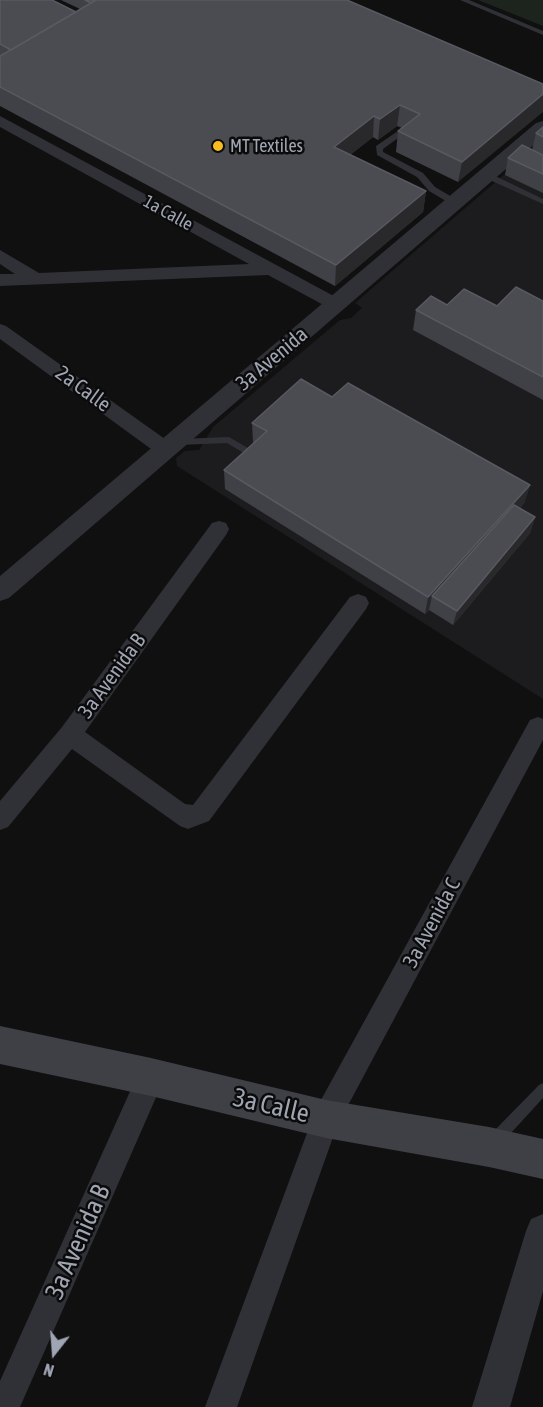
<!DOCTYPE html>
<html>
<head>
<meta charset="utf-8">
<style>
	body { margin:0 }
	#map { position:relative; width:543px; height:1407px; overflow:hidden; background:#101011; font-family:"Asap Condensed",sans-serif }
	canvas { display:block }
	.north { position:absolute; left:24px; top:1323px; width:60px; height:60px; -webkit-text-stroke:4px #0b0b0c; paint-order:stroke; rotate:197deg; font-size:16px; font-weight:700; line-height:24px; text-align:center; color:#a0a5b3 }
	.north::after { content:''; display:block; margin:auto; width:21px; height:27px; background:#a0a5b3; clip-path:polygon(50% 0,100% 100%,50% 72%,0 100%) }
</style>
</head>
<body>
<div id="map">
<canvas width="543" height="1407"></canvas>
<div class="north">N</div>
</div>
<script>
const c = document.querySelector('canvas').getContext('2d');
c.lineJoin = 'round';
function paint(path, color) { c.fillStyle = color; c.fill(path, 'evenodd'); }
const poly = rows => new Path2D(rows.map(r => 'M' + r).join(''));
function stroke(path, color, width, dash) { c.strokeStyle = color; c.lineWidth = width; c.lineCap = dash ? 'butt' : 'round'; c.setLineDash(dash || []); c.stroke(path); }
function label(font, color, halo, rows, align = 'center') {
  c.font = font + ' "Asap Condensed",sans-serif'; c.lineWidth = 5; c.setLineDash([]); c.textBaseline = 'middle'; c.strokeStyle = halo; c.fillStyle = color; for (const [text, x, y, turn = 0] of rows) {
    c.save(); c.translate(x, y); c.rotate((+turn || 0) * Math.PI / 180); c.textAlign = isNaN(turn) ? turn : align; if (halo) c.strokeText(text, 0, 0); c.fillText(text, 0, 0); c.restore();
  }
}
paint(poly([
	[543,141,543,699,177,466,176,458,185,451,199,450,213,427,340,320,351,318,362,308,355,303]
]), '#1c1c1e');
paint(poly([
	[478,0,543,0,543,26]
]), '#1c241d');
paint(poly([
	[460,0,469,0,543,31,543,35,460,0],
	[398,131,405,133,383,149,383,152,423,173,435,187,457,200,457,204,451,204,429,191,417,177,377,155,376,146,398,131],
	[483,173,489,173,543,199,543,204,483,177,483,173],
	[229,437,258,454,260,456,258,458,252,458,227,443,179,445,174,442,179,439,229,437],
	[543,1083,543,1098,500,1145,495,1146,490,1145,489,1140,490,1135,539,1085,543,1083]
]), '#303136');
paint(poly([
	[0,116,343,301,346,305,343,309,337,311,331,309,268,275,0,286,0,274,15,274,0,264,0,250,39,273,249,264,0,127,0,116],
	[0,324,6,326,172,444,175,449,172,454,165,456,158,454,0,339,0,324],
	[219,521,226,523,229,529,226,535,85,732,185,804,193,805,350,597,358,594,366,597,369,603,366,609,209,821,188,829,180,826,72,749,8,827,0,830,0,801,62,727,212,523,219,521],
	[538,717,543,719,543,740,337,1126,237,1407,205,1407,316,1109,530,720,538,717],
	[151,1063,161,1067,165,1077,20,1407,0,1407,0,1381,141,1067,151,1063]
]), '#303136');
paint(poly([
	[543,121,543,137,9,598,0,601,0,576,536,123,543,121],
	[543,1214,543,1291,510,1407,472,1407,526,1231,531,1219,543,1214]
]), '#303136');
paint(poly([
	[0,1026,151,1058,326,1100,489,1127,543,1139,543,1179,489,1167,326,1138,151,1096,0,1064,0,1026]
]), '#3e4046');
paint(poly([
	[0,0,76,12,80,9,61,0,347,0,543,84,458,182,396,152,398,131,402,128,397,126,378,140,373,137,350,155,426,191,423,212,335,286,0,106,0,56,1,55,0,55],
	[543,127,543,193,505,175,508,158,532,150,536,133],
	[543,301,543,400,413,330,416,310,447,305,497,306],
	[332,397,530,485,524,503,520,508,535,517,530,533,453,625,429,610,425,614,225,489,224,470,254,443,253,442,252,423]
]), '#404146');
paint(poly([
	[543,94,543,112,458,182,462,162],
	[400,105,397,126,378,140,380,119],
	[374,116,373,137,333,168,334,147],
	[426,191,423,212,335,286,336,265],
	[530,485,524,503,438,599,432,596,429,610,425,614,428,597],
	[535,517,530,533,453,625,457,611]
]), '#29292c');
const building = poly([
	[0,0,52,0,76,12,11,50,0,44,0,0],
	[85,0,96,0,91,3,85,0],
	[96,0,347,0,543,84,543,94,462,162,398,131,420,114,400,105,380,119,374,116,334,147,426,191,336,265,0,87,0,56,96,0],
	[543,127,543,137,536,133,543,127],
	[522,145,543,155,543,174,508,158,522,145],
	[516,287,543,301,543,377,416,310,431,296,447,305,464,289,497,306,516,287],
	[301,379,332,397,348,383,530,485,428,597,224,470,267,431,252,423,301,379],
	[514,505,535,517,457,611,432,596,514,505]
]);
paint(building, '#4b4b52');
stroke(building, '#585961', 1.5);
for (const [x, y, r, color] of [
	[218,146,6,"#f9bc20"]
]) { const dot = new Path2D(); dot.arc(x, y, r, 0, 2 * Math.PI); c.fillStyle = color; c.fill(dot); stroke(dot, '#0b0b0c', 2); }
label('18px', '#a0a5b3', '#0b0b0c', [
	["MT Textiles",230,146]
], 'left');
label('18px', '#a0a5b3', '#0b0b0c', [
	["1a Calle",168,213,29]
]);
label('21px', '#a0a5b3', '#0b0b0c', [
	["3a Avenida",272,359,-40],
	["2a Calle",83,389,36],
	["3a Avenida B",112,676,-54],
	["3a Avenida C",432,923,-62]
]);
label('26px', '#a0a5b3', '#0b0b0c', [
	["3a Calle",271,1106,13],
	["3a Avenida B",78,1242,-66]
]);
</script>
</body>
</html>
